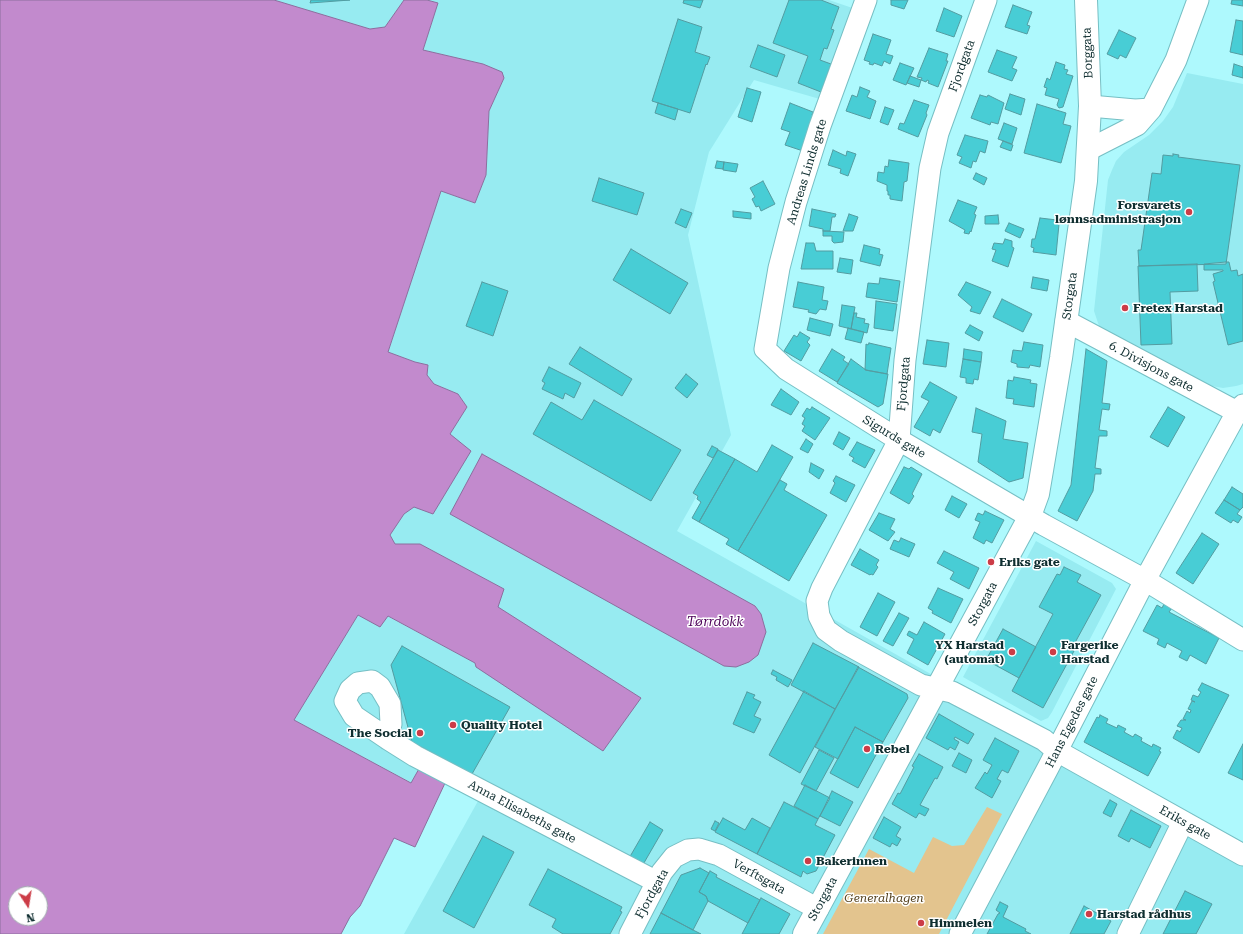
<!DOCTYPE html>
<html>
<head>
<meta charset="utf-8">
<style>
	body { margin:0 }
	#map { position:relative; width:1243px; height:934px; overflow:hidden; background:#aef9fd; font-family:"Roboto Serif",serif }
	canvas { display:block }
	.north { position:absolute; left:8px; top:886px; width:40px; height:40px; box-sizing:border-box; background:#fff; border:1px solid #9fabac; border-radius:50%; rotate:168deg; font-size:11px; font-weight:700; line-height:16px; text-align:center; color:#0f2e30 }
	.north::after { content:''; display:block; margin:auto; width:14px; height:18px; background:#cc3c47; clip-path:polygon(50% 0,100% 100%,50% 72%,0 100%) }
</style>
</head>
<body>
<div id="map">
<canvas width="1243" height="934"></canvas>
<div class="north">N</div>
</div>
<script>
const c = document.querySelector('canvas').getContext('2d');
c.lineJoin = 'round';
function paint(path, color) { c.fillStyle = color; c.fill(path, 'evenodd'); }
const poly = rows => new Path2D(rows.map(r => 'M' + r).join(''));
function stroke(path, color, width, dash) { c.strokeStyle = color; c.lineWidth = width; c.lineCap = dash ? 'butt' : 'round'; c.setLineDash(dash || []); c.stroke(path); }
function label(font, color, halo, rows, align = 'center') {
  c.font = font + ' "Roboto Serif",serif'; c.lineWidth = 3; c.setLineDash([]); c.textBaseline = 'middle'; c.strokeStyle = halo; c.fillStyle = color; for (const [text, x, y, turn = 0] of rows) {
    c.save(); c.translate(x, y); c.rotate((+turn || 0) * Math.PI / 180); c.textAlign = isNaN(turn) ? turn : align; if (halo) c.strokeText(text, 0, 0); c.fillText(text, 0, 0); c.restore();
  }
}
paint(poly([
	[274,0,404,0,385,27,370,29],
	[427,0,829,0,867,13,837,104,754,80,709,152,688,235,731,435,677,531,1243,850,1243,934,404,934,478,801,420,767,412,783,294,720,358,615,387,616,475,663,476,667,641,698,497,607,504,589,420,544,395,544,390,535,404,514,414,507,450,434,467,407,458,394,434,384,427,375,427,365,415,362,388,352,441,191,475,203,486,175,489,111,504,78,483,64,423,50,438,3],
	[1187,73,1243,84,1243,384,1236,386,1223,388,1212,386,1106,333,1099,326,1094,311,1108,180,1112,170,1116,161,1124,152,1149,135,1163,121,1173,107],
	[1036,541,1112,583,1116,589,1052,712,1048,718,1041,721,963,677]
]), '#97ebf1');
paint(poly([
	[987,807,1002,814,939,934,823,934,869,849,914,873,933,837,952,846,964,845]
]), '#e3c48e');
const water = poly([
	[0,0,274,0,370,29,385,27,404,0,427,0,438,3,423,50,483,64,502,72,504,78,489,111,486,175,475,203,441,191,388,352,415,362,428,365,427,375,434,384,458,394,467,407,450,434,471,451,433,514,414,507,404,514,390,535,395,544,420,544,504,589,498,607,641,698,603,751,476,667,475,663,388,616,380,627,358,615,294,720,411,783,420,767,446,781,415,847,394,838,360,906,350,917,341,934,0,934,0,0],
	[16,894,40,894,40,918,16,918,16,894],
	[482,454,755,606,761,614,766,632,758,655,749,662,736,667,724,666,450,514,482,454]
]);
paint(water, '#c28acd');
stroke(water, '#8c6e9e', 1);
const building = poly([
	[311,0,350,0,310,3,311,0],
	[684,0,703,0,700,8,683,3,684,0],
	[789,0,821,0,839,7,831,29,834,30,827,49,824,48,820,60,831,64,821,92,798,83,808,56,773,43,789,0],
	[891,0,908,0,904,9,891,5,891,0],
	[1232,0,1243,0,1243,6,1231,4,1232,0],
	[1013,5,1032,12,1027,25,1030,26,1027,34,1005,27,1013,5],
	[944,8,962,16,954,37,936,31,944,8],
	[678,19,702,27,695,52,710,57,707,65,706,64,690,113,652,101,678,19],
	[1236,20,1243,21,1243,55,1230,52,1236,20],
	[1119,30,1136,38,1126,58,1120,55,1118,59,1107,54,1119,30],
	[873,34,891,40,886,54,893,56,890,64,884,61,882,66,874,63,873,65,869,64,870,62,864,60,873,34],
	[758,45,785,55,777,77,750,67,758,45],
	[929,48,948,54,946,61,948,61,938,87,928,83,929,81,927,80,926,82,921,80,922,78,917,77,929,48],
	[997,50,1017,57,1012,68,1017,70,1012,81,988,72,997,50],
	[1056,62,1065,65,1064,69,1068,70,1066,74,1073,76,1063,107,1059,108,1057,105,1059,99,1045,95,1047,88,1044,87,1047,78,1050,80,1056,62],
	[900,63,914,68,906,85,893,80,900,63],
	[1234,64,1243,67,1243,78,1232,75,1234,64],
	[910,76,921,80,919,87,907,83,910,76],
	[860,87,870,91,867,97,876,101,870,119,846,111,852,95,857,97,860,87],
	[747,88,761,92,752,122,738,117,747,88],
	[1010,94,1025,99,1021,115,1005,109,1010,94],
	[980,95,987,97,988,95,1004,103,998,124,991,122,990,125,971,118,980,95],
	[914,100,929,105,926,113,927,115,918,137,898,129,900,123,904,124,914,100],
	[658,103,678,109,675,120,655,113,658,103],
	[790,103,813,112,812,115,816,116,803,151,785,145,790,132,781,129,790,103],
	[1037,104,1066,113,1063,124,1071,126,1061,163,1024,153,1037,104],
	[885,107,894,110,888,125,880,122,885,107],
	[1004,123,1017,128,1012,144,998,139,1004,123],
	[965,135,988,141,985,153,980,151,976,162,973,161,971,168,959,163,962,157,957,155,965,135],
	[1003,141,1013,145,1011,151,1000,147,1003,141],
	[833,150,846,156,847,151,856,154,848,176,840,173,841,169,828,165,833,150],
	[1173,154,1179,155,1178,157,1240,165,1226,264,1139,266,1138,250,1141,250,1152,173,1161,174,1163,155,1173,156,1173,154],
	[889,160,909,163,907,181,904,182,902,201,890,199,890,195,888,195,888,191,887,191,887,185,877,181,878,172,884,173,885,166,888,167,889,160],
	[717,161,724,162,723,169,715,168,717,161],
	[724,162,738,164,736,172,723,170,724,162],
	[976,173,987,178,984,185,973,179,976,173],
	[599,178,644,193,637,215,592,201,599,178],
	[763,181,775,204,761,211,759,206,756,207,752,199,755,197,750,188,763,181],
	[958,200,977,207,974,214,976,215,971,232,970,231,969,234,964,233,965,230,949,221,958,200],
	[681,209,692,213,686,228,675,223,681,209],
	[812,209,836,214,835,217,832,217,830,231,823,231,823,229,809,226,812,209],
	[733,211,751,213,751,219,733,217,733,211],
	[849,214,858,217,853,231,843,231,849,214],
	[998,215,999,224,985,224,985,216,998,215],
	[1040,218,1057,220,1059,224,1056,255,1033,252,1034,248,1031,247,1032,239,1035,239,1040,218],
	[1009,223,1024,229,1020,238,1005,231,1009,223],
	[823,231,844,232,843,242,834,243,832,241,832,236,823,236,823,231],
	[1005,239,1012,241,1012,247,1014,248,1008,267,992,261,996,250,992,249,994,243,1003,244,1005,239],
	[806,243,814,243,816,251,833,251,833,269,801,269,806,243],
	[864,245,880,249,879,254,883,255,880,266,860,261,864,245],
	[631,249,688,283,670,314,613,280,631,249],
	[840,258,853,260,851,274,837,272,840,258],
	[1226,262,1229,262,1231,271,1237,270,1238,276,1243,274,1243,341,1228,345,1213,282,1215,281,1213,274,1223,271,1223,270,1204,270,1204,264,1226,262],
	[1197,264,1198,291,1170,292,1172,344,1141,345,1138,266,1197,264],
	[1033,277,1049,280,1047,291,1031,288,1033,277],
	[880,278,900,281,897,302,866,297,868,283,879,284,880,278],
	[482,282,508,291,493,336,466,326,482,282],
	[798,282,824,287,822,300,828,301,826,310,820,309,816,314,808,312,809,310,793,307,798,282],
	[966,282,991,292,980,314,970,311,972,307,958,295,966,282],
	[1002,299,1032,314,1023,332,993,317,1002,299],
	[876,301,897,304,893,331,874,328,876,301],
	[842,305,855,307,851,329,839,326,842,305],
	[854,313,857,313,856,317,865,319,864,323,869,324,867,333,851,329,854,313],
	[810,318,833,324,830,336,807,330,810,318],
	[970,325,983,332,979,341,965,333,970,325],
	[848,328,864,332,861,343,845,339,848,328],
	[800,332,810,338,807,342,810,345,801,361,784,351,794,335,797,337,800,332],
	[927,340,949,343,946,367,923,364,927,340],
	[1024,342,1043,345,1040,367,1030,365,1029,368,1017,367,1017,364,1011,362,1013,350,1022,351,1024,342],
	[869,343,891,348,887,374,865,370,866,344,868,345,869,343],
	[580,347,632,379,622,396,569,364,580,347],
	[832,349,845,357,843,360,849,364,837,382,819,371,832,349],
	[964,349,982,352,981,362,963,359,964,349],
	[1086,349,1107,361,1102,403,1110,404,1109,410,1102,409,1099,430,1107,431,1107,436,1099,436,1095,468,1101,469,1101,474,1095,474,1093,491,1077,521,1058,511,1071,485,1086,349],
	[851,359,866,370,888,374,883,404,878,407,837,383,851,359],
	[963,359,981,362,978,380,974,379,973,384,966,383,966,378,960,377,963,359],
	[549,367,581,383,574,398,565,393,563,399,542,389,545,383,542,381,549,367],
	[686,374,698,384,687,398,675,388,686,374],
	[1014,377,1031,380,1030,383,1037,384,1034,407,1013,404,1014,399,1006,398,1008,380,1013,381,1014,377],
	[930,382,957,397,940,433,933,429,930,436,914,427,929,401,921,397,930,382],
	[781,389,799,402,791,415,771,405,781,389],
	[594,400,681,450,651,501,533,434,551,402,582,420,594,400],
	[812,407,830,418,815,440,802,431,805,426,802,424,805,418,802,416,807,408,810,410,812,407],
	[1168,407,1185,417,1168,447,1150,437,1168,407],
	[976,408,1006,421,1003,439,1028,443,1023,478,1009,482,978,462,982,434,972,432,976,408],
	[839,432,850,438,843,450,833,444,839,432],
	[806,439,813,444,808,453,800,449,806,439],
	[857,442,875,450,865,468,852,461,854,458,849,455,857,442],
	[772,445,793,457,738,551,726,544,729,539,699,522,735,459,757,472,772,445],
	[712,446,718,449,713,458,707,455,712,446],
	[718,450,735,459,699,522,692,518,701,502,697,499,698,496,693,493,718,450],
	[811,463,824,470,819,479,809,472,811,463],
	[904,467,909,469,911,467,922,474,912,494,914,496,909,504,890,493,904,467],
	[836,476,855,485,846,502,830,493,835,483,833,481,836,476],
	[780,480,787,484,784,490,827,515,789,581,738,551,780,480],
	[1232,487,1243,494,1243,507,1240,510,1224,500,1232,487],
	[952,496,967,504,959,518,945,510,952,496],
	[1224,500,1240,510,1237,514,1242,517,1238,523,1233,520,1231,523,1215,513,1224,500],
	[985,511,1004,520,992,543,986,540,984,544,973,538,980,522,975,520,978,513,983,515,985,511],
	[879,513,895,519,890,529,895,532,888,541,869,530,879,513],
	[1202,533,1219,544,1193,584,1176,573,1202,533],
	[901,538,915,544,909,557,890,549,894,540,899,542,901,538],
	[860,549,879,560,876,565,878,567,873,575,871,574,870,575,851,565,860,549],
	[944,551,979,568,969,589,950,579,954,572,937,563,944,551],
	[1064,567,1081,575,1077,582,1101,595,1071,650,1074,651,1043,708,1012,691,1053,614,1039,607,1057,574,1060,575,1064,567],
	[938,588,963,599,951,623,932,613,933,611,928,608,938,588],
	[878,593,895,602,877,636,860,627,878,593],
	[1164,604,1172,608,1169,612,1219,638,1206,664,1190,655,1187,661,1179,657,1182,651,1167,643,1165,648,1157,644,1159,639,1143,631,1157,605,1162,608,1164,604],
	[899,613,909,618,893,646,883,641,899,613],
	[924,622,945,634,928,665,907,653,914,639,907,635,909,631,917,635,924,622],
	[1003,629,1036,647,1019,678,986,660,1003,629],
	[813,643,859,667,835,709,791,685,813,643],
	[402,646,510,707,472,774,412,742,391,665,402,646],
	[858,667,907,694,908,698,883,742,855,727,838,759,815,747,858,667],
	[773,670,792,680,788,687,776,680,777,677,771,674,773,670],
	[1202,683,1229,695,1199,753,1173,738,1177,730,1180,732,1182,728,1177,726,1181,720,1186,720,1183,719,1187,711,1190,713,1191,710,1188,709,1192,701,1195,702,1191,700,1193,695,1198,697,1201,692,1198,690,1202,683],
	[804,691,835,709,800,773,769,755,804,691],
	[747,692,755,695,753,698,761,702,754,716,761,719,754,733,733,724,747,692],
	[939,714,974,734,968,744,955,737,954,739,959,742,955,750,950,747,948,750,926,738,939,714],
	[1100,715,1108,719,1106,723,1117,728,1118,725,1126,729,1124,732,1133,737,1135,734,1142,738,1141,741,1152,747,1153,744,1161,748,1159,751,1161,752,1148,776,1084,742,1097,717,1099,718,1100,715],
	[855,727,883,742,858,788,830,773,855,727],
	[995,738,1019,751,1008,773,1002,770,997,779,1001,781,992,798,975,788,985,772,987,774,992,765,983,760,995,738],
	[1243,744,1243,780,1228,773,1243,744],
	[819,750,834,758,816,791,801,784,819,750],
	[959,753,972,760,966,773,952,766,959,753],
	[919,754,943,767,937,779,935,778,920,805,929,809,925,816,919,813,916,818,892,804,898,793,900,794,914,767,912,766,919,754],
	[805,785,830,798,818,819,794,806,805,785],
	[832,791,853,802,840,826,820,816,832,791],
	[1110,800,1117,804,1111,817,1103,813,1110,800],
	[784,802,818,819,815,825,835,835,816,871,807,874,803,871,801,877,757,854,784,802],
	[1131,810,1161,826,1150,848,1131,838,1129,842,1118,836,1131,810],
	[884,817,901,827,896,836,901,839,897,846,892,843,890,847,873,838,884,817],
	[723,818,745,830,752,818,770,828,757,854,715,832,723,818],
	[715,821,719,823,715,831,711,829,715,821],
	[650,822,663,830,641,868,628,860,650,822],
	[483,836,514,852,474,928,443,911,483,836],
	[700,868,709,873,699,892,706,896,708,901,693,930,661,913,681,875,700,868],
	[548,869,622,907,620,911,622,912,610,934,563,934,552,927,556,919,529,905,548,869],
	[710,871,717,875,716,877,760,900,748,923,708,901,706,896,699,892,710,871],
	[1185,891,1212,904,1196,934,1163,934,1185,891],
	[761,898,790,914,779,934,742,934,761,898],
	[1000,902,1008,906,1003,917,1026,929,1025,931,1031,934,987,934,998,914,1000,913,996,910,1000,902],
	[1084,906,1111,921,1104,934,1070,934,1084,906],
	[661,913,693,930,701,934,650,934,661,913]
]);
paint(building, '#48cdd5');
stroke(building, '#539ca1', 1);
const minor = poly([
	[866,0,820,126,796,202,779,268,765,349,786,369,899,440,1044,525,1145,580,1243,640],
	[986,0,938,133,930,168,905,360,899,440,822,588,817,601,819,616,826,630,841,641,921,685,952,692,1044,740,1057,751,1243,855],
	[1090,106,1135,110,1151,109],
	[1088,150,1137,125,1151,109,1176,60,1198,0],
	[1066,321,1237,412],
	[388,739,391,724,390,704,380,687,372,681,358,683,350,690,345,701,354,716,388,739,415,756,657,882],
	[630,934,662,872,674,857,688,850,699,849,719,855,818,909],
	[960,934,1049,766,1145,580,1237,412,1243,405],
	[1128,934,1183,822]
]);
const highway = poly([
	[804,934,1030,516,1038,494,1061,358,1086,181,1090,106,1086,0]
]);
stroke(minor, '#76bfc4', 23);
stroke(highway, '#76bfc4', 24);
stroke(minor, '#fff', 21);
stroke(highway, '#fff', 22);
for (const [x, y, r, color] of [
	[1189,212,4,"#cc3c47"],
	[1125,308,4,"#cc3c47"],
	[991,562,4,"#cc3c47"],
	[1012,652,4,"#cc3c47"],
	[1053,652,4,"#cc3c47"],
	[453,725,4,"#cc3c47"],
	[420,733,4,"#cc3c47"],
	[867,749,4,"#cc3c47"],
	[808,861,4,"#cc3c47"],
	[1089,914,4,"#cc3c47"],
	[921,923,4,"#cc3c47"]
]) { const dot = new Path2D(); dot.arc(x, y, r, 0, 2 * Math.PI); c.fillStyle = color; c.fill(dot); stroke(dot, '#fff', 1.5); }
label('12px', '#0f2e30', '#fff', [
	["Borggata",1088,53,-92],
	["Fjordgata",962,66,-70],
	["Andreas Linds gate",807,172,-73],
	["Storgata",1070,296,-82],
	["6. Divisjons gate",1151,367,28],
	["Fjordgata",904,384,-85],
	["Sigurds gate",894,437,31],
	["Storgata",983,604,-62],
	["Hans Egedes gate",1072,722,-63],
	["Anna Elisabeths gate",522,812,28],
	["Eriks gate",1185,823,29],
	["Verftsgata",759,877,29],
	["Fjordgata",652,894,-61],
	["Storgata",823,899,-62]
]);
label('bold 12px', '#0f2e30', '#fff', [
	["Forsvarets",1181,205,"right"],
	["lønnsadministrasjon",1181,219,"right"],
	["Fretex Harstad",1133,308],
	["Eriks gate",999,562],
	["YX Harstad",1004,645,"right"],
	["(automat)",1004,659,"right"],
	["Fargerike",1061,645],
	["Harstad",1061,659],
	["Quality Hotel",461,725],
	["The Social",412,733,"right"],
	["Rebel",875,749],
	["Bakerinnen",816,861],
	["Harstad rådhus",1097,914],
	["Himmelen",929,923]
], 'left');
label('italic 12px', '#564320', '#fff', [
	["Generalhagen",884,898]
]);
label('italic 13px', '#4d0259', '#fff', [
	["Tørrdokk",715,622]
]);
</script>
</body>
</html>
